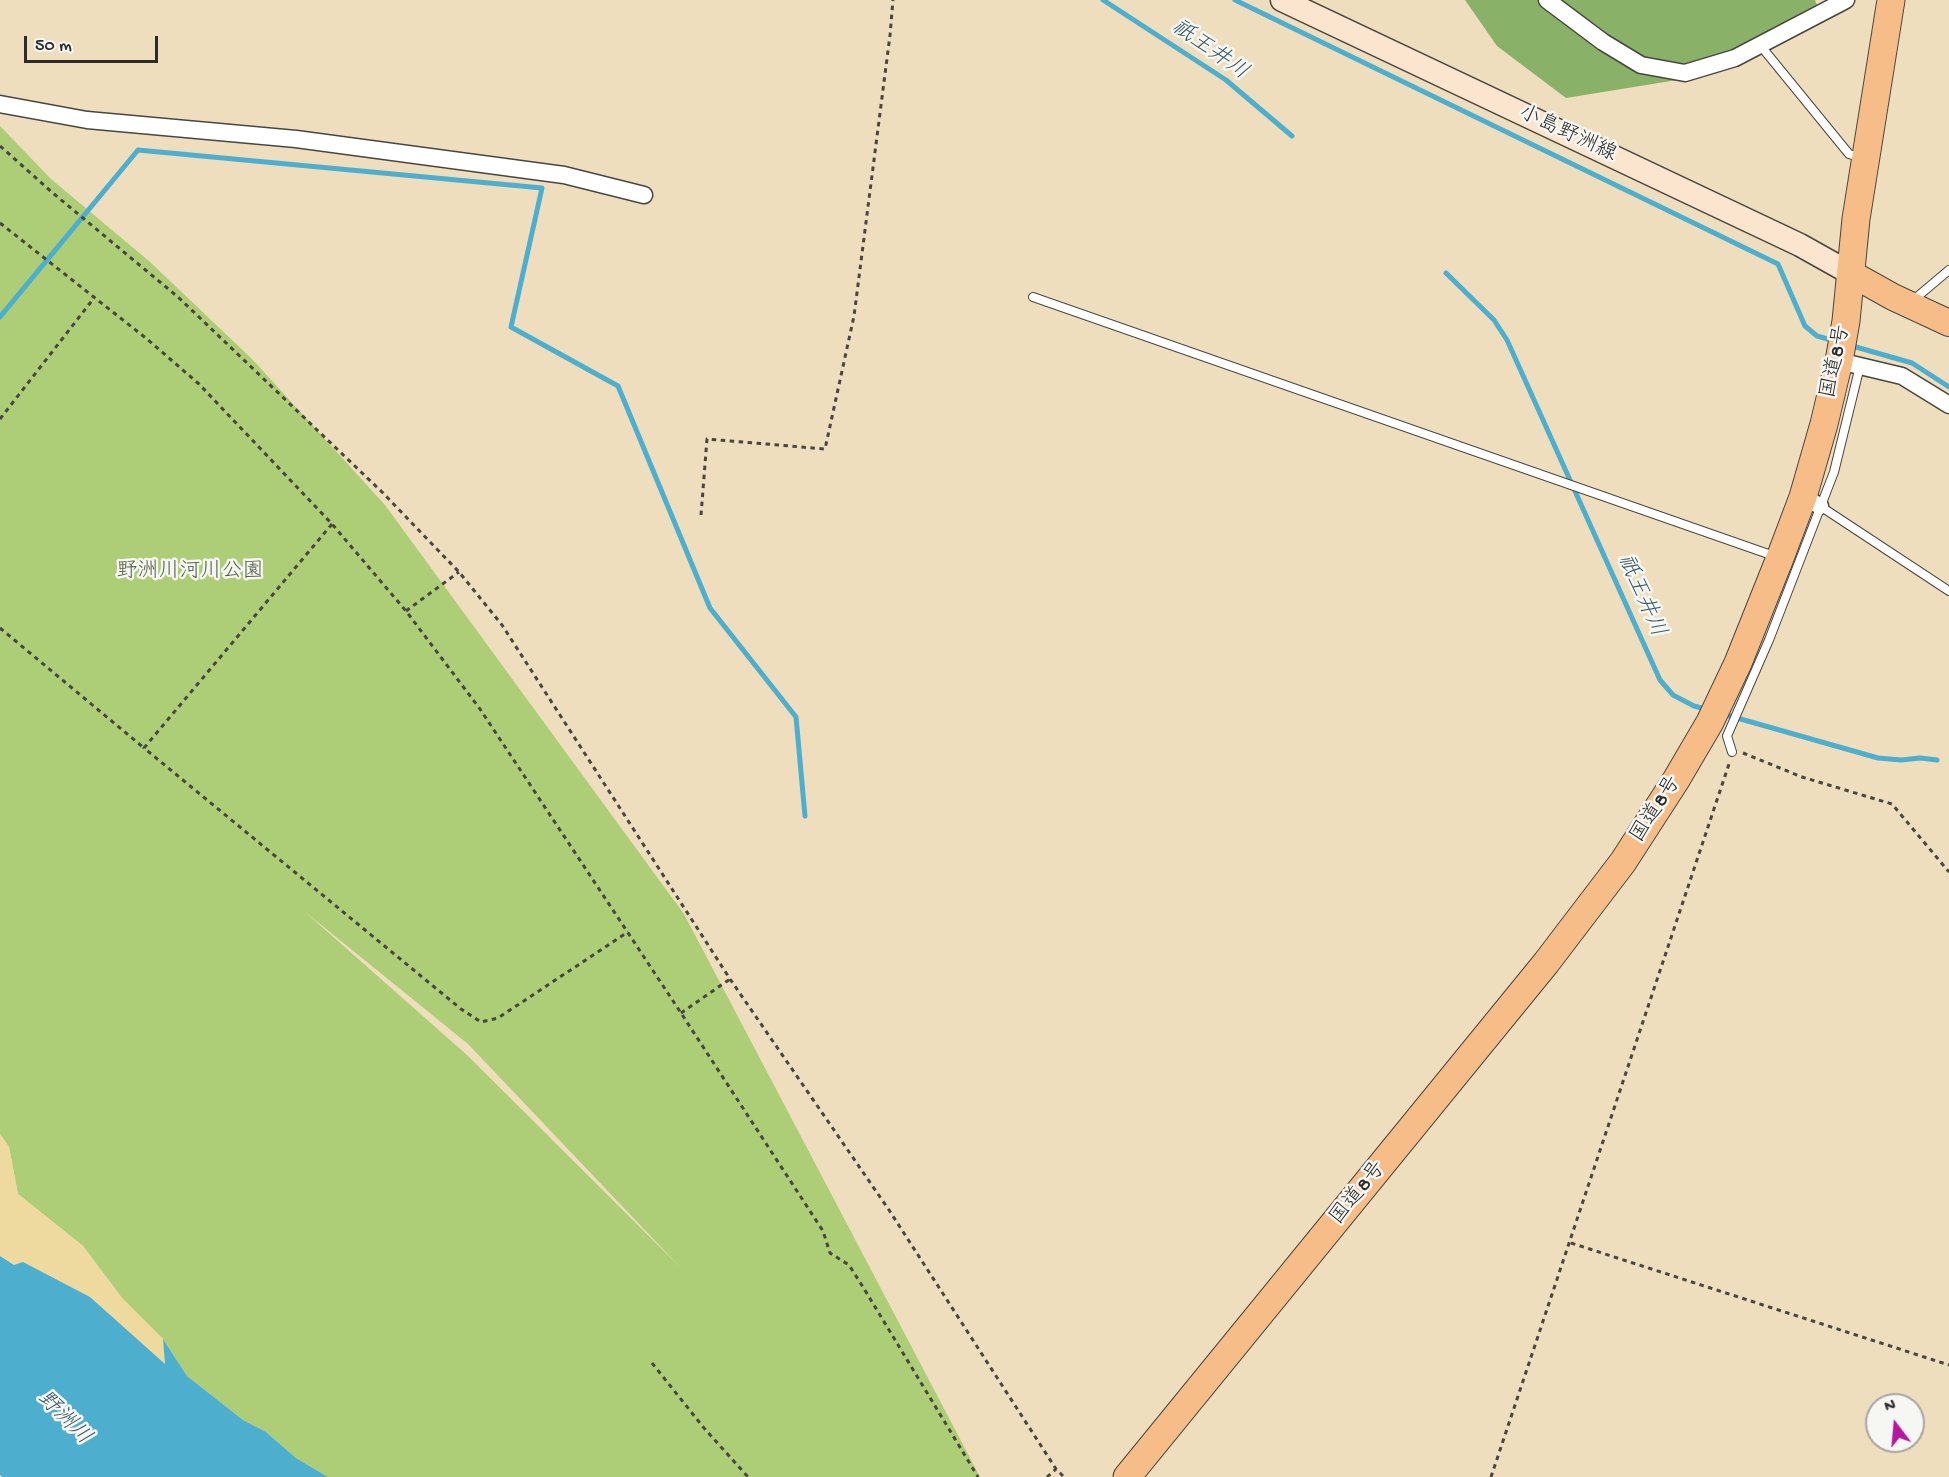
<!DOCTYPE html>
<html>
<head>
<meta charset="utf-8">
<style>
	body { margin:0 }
	#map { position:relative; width:1949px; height:1477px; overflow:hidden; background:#efdebd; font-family:"Gochi Hand",sans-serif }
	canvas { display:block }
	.north { position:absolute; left:1865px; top:1393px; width:60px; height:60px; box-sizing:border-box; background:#f6f6f2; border:2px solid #a5a5a2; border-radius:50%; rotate:344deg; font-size:16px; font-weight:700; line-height:24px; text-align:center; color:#2b2b2b }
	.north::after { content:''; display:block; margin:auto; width:21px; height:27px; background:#b5179e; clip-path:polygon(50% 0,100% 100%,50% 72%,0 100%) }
	.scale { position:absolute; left:24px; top:36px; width:134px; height:27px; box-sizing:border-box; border:3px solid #2b2b2b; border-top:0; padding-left:8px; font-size:18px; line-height:21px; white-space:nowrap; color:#2b2b2b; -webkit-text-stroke:4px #f6f6f2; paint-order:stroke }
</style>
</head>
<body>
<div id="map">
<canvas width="1949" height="1477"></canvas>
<div class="north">N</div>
<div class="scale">50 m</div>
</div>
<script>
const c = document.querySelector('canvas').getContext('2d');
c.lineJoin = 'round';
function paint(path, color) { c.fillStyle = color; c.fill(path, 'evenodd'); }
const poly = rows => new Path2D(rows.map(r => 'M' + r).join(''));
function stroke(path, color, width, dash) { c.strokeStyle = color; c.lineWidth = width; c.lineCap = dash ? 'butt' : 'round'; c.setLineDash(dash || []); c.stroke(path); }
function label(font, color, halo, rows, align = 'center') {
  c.font = font + ' "Gochi Hand","Klee One",sans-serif'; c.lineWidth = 5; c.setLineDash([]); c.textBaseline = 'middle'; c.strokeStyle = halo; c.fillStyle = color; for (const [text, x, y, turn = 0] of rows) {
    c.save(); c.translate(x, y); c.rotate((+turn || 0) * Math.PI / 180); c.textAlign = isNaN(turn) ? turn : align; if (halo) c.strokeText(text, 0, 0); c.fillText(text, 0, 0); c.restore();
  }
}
paint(poly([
	[0,126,51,179,149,261,253,360,385,505,684,914,980,1477,328,1477,296,1458,266,1432,243,1420,187,1376,163,1339,122,1298,83,1246,18,1194,9,1147,0,1134],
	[304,911,468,1044,680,1267,467,1055]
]), '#adce77');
paint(poly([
	[1465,0,1815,0,1817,5,1751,49,1677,80,1566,98,1497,46]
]), '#8ab168');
paint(poly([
	[0,1134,9,1147,18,1194,83,1246,122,1298,163,1339,165,1364,90,1297,14,1265,0,1256]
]), '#eeda9e');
paint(poly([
	[0,1256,14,1265,23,1262,90,1297,165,1364,163,1339,187,1376,243,1420,266,1432,296,1458,328,1477,2,1477,0,1475]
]), '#4eaecd');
stroke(poly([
	[1103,0,1226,80,1292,136],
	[1235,0,1778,264,1805,326,1817,336,1835,341],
	[1446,273,1494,320,1507,340,1660,680,1673,695,1694,706,1709,710],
	[0,317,138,150,542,188,511,327,618,386,710,608,796,717,805,816],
	[1849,345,1912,363,1949,387],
	[1723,714,1878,758,1901,760,1920,758,1937,760]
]), '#4eaecd', 5);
const service = poly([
	[1760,45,1849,154,1862,158],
	[1033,297,1777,557],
	[1911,302,1949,270],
	[1820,506,1949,591],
	[1732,752,1727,736,1769,640,1834,472,1860,366]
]);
const minor = poly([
	[1547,0,1603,42,1641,65,1685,73,1735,58,1846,0],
	[0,104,87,120,296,139,564,175,644,195],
	[1839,361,1902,376,1949,405],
	[1803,497,1820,506]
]);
const secondary = poly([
	[1282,0,1800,245,1850,273]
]);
const primary = poly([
	[1850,273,1893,297,1949,323]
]);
const trunk = poly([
	[1127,1477,1546,963,1623,862,1676,780,1710,722,1738,663,1780,558,1803,497,1824,424,1839,361,1846,321,1856,219,1891,0]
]);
stroke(service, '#484641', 10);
stroke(minor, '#484641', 19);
stroke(secondary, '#484641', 25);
stroke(primary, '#484641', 28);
stroke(trunk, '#484641', 29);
stroke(poly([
	[0,146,54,194,178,297,382,492,459,572,502,625,730,979,889,1210,1056,1469,1064,1477],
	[0,223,147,339,199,384,332,524,406,611,480,709,681,1013,823,1231,830,1253,849,1265,863,1287,978,1477],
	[0,419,94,298],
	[701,515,707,439,825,449,854,316,890,35,893,0],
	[332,524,144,748,461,1009,481,1022,498,1018,628,932],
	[406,611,459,572],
	[0,628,144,748],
	[1743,753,1802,777,1892,804,1949,872],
	[681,1013,730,979],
	[1571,1243,1949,1365],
	[652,1363,704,1428,748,1477],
	[1047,1477,1056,1469],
	[1491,1477,1729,764]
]), '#484641', 3, [4.5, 4.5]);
stroke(service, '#fff', 8);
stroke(minor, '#fff', 16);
stroke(secondary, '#fce5cf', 22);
stroke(primary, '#f7bd88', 26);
stroke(trunk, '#f7bd88', 27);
label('21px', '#2b2b2b', '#f6f6f2', [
	["小島野洲線",1567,135,25],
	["国道8号",1837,362,-78],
	["国道8号",1657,810,-57],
	["国道8号",1359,1194,-51]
]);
label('21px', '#525c42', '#f6f6f2', [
	["野洲川河川公園",190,573]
]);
label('italic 22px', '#375964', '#f6f6f2', [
	["祇王井川",1209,51,35],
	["祇王井川",1640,596,66],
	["野洲川",63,1419,45]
]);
</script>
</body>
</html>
